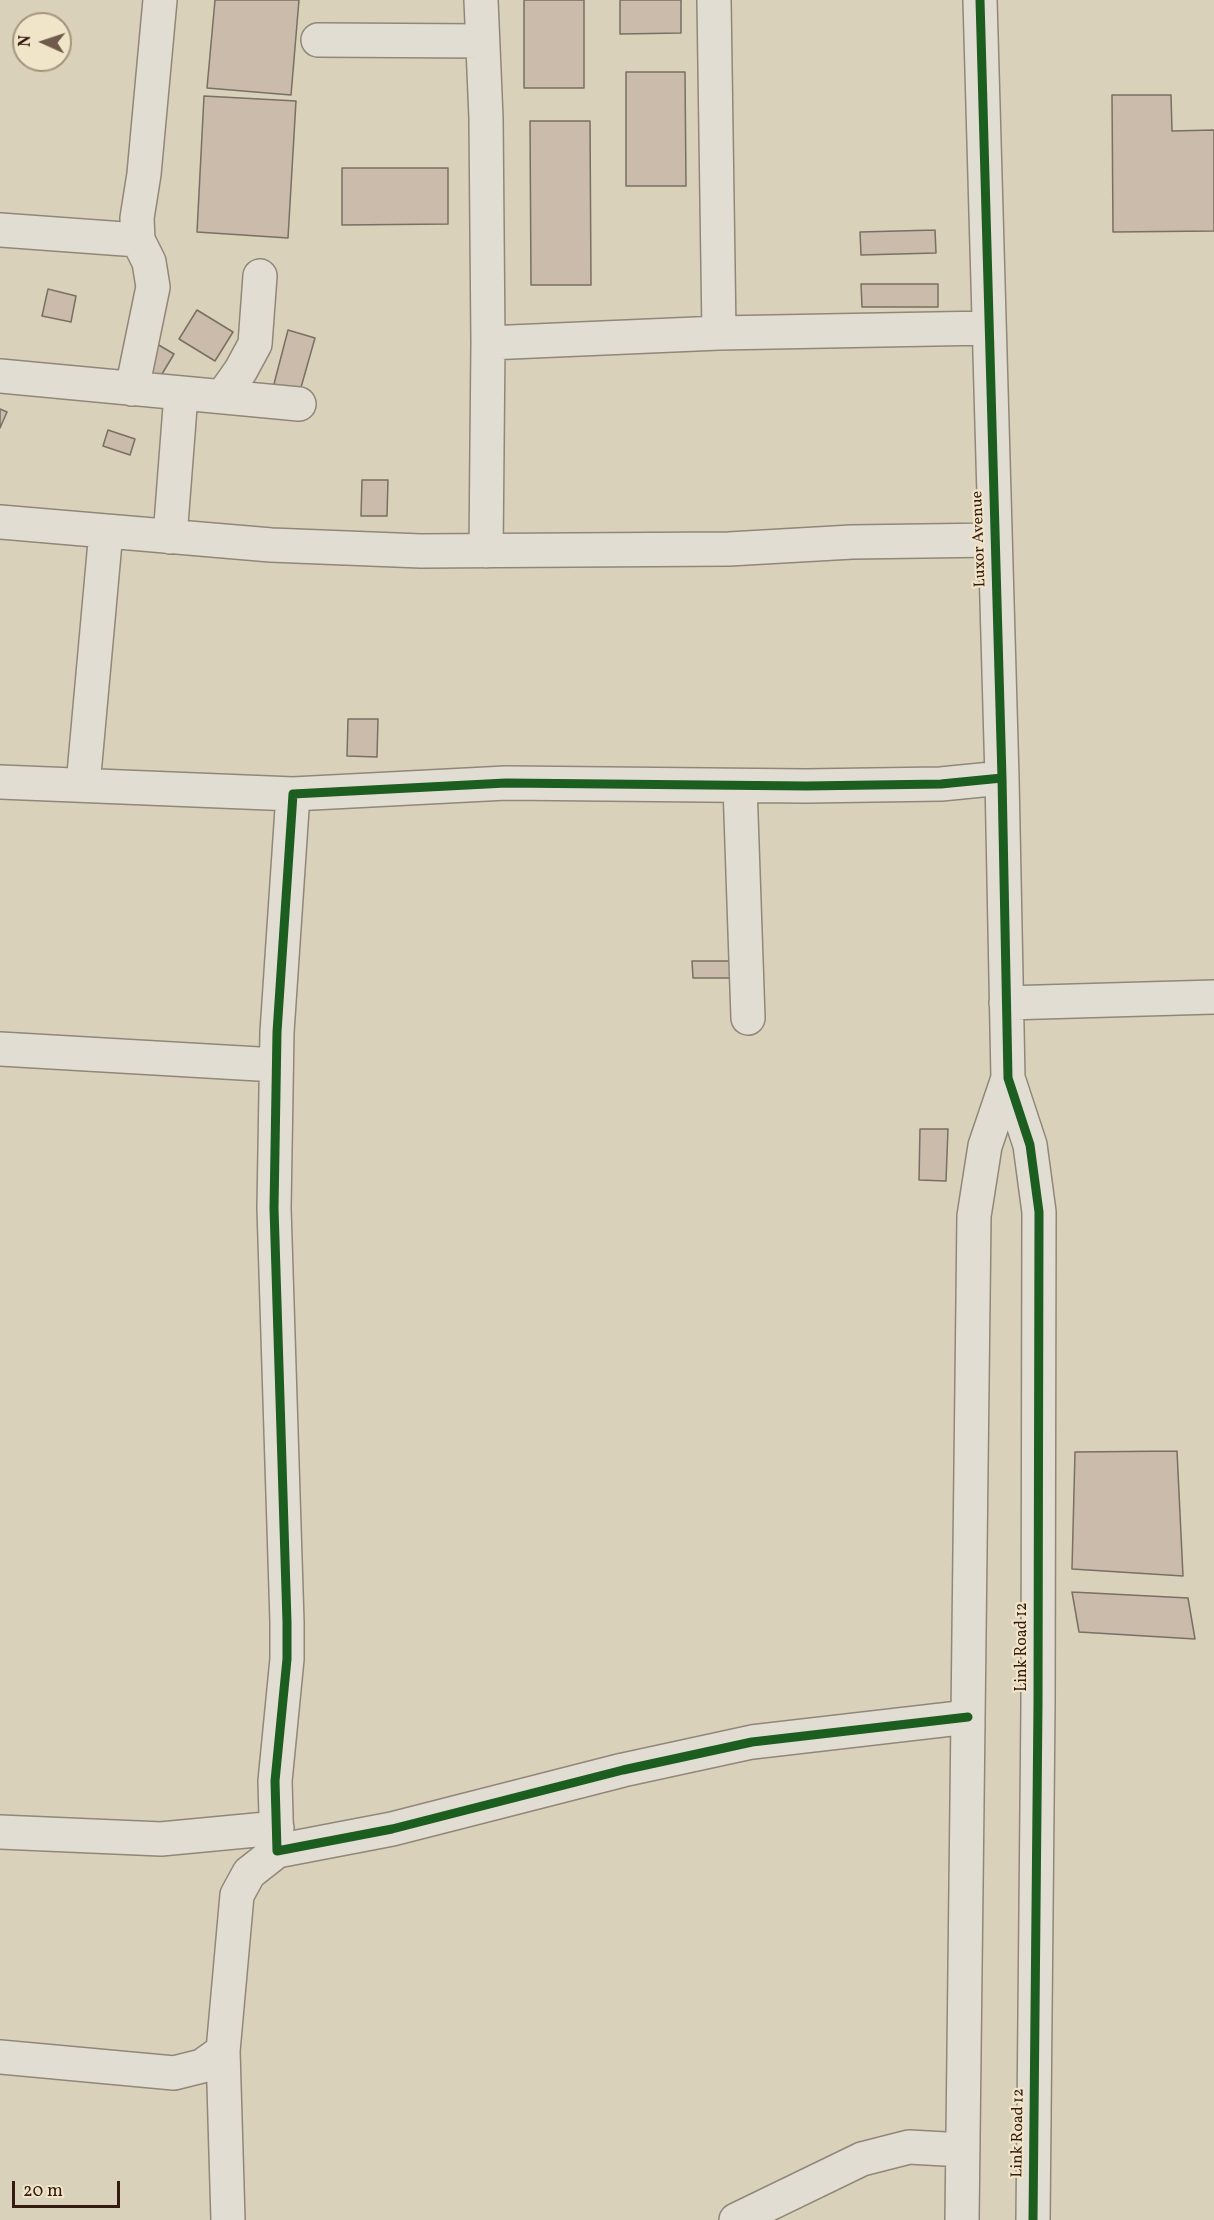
<!DOCTYPE html>
<html>
<head>
<meta charset="utf-8">
<style>
	body { margin:0 }
	#map { position:relative; width:1214px; height:2220px; overflow:hidden; background:#dad1ba; font-family:Vollkorn,serif }
	canvas { display:block }
	.north { position:absolute; left:12px; top:12px; width:60px; height:60px; box-sizing:border-box; background:#f0e5c9; border:2px solid #a5947f; border-radius:50%; rotate:273deg; font-size:16px; font-weight:700; line-height:24px; text-align:center; color:#351a0f }
	.north::after { content:''; display:block; margin:auto; width:21px; height:27px; background:#6f5a4b; clip-path:polygon(50% 0,100% 100%,50% 72%,0 100%) }
	.scale { position:absolute; left:12px; top:2181px; width:108px; height:27px; box-sizing:border-box; border:3px solid #351a0f; border-top:0; padding-left:8px; font-size:18px; line-height:21px; white-space:nowrap; color:#351a0f; -webkit-text-stroke:4px #f0e5c9; paint-order:stroke }
</style>
</head>
<body>
<div id="map">
<canvas width="1214" height="2220"></canvas>
<div class="north">N</div>
<div class="scale">20 m</div>
</div>
<script>
const c = document.querySelector('canvas').getContext('2d');
c.lineJoin = 'round';
function paint(path, color) { c.fillStyle = color; c.fill(path, 'evenodd'); }
const poly = rows => new Path2D(rows.map(r => 'M' + r).join(''));
function stroke(path, color, width, dash) { c.strokeStyle = color; c.lineWidth = width; c.lineCap = dash ? 'butt' : 'round'; c.setLineDash(dash || []); c.stroke(path); }
function label(font, color, halo, rows, align = 'center') {
  c.font = font + ' Vollkorn,serif'; c.lineWidth = 4.5; c.setLineDash([]); c.textBaseline = 'middle'; c.strokeStyle = halo; c.fillStyle = color; for (const [text, x, y, turn = 0] of rows) {
    c.save(); c.translate(x, y); c.rotate((+turn || 0) * Math.PI / 180); c.textAlign = isNaN(turn) ? turn : align; if (halo) c.strokeText(text, 0, 0); c.fillText(text, 0, 0); c.restore();
  }
}
const building = poly([
	[215,0,299,0,291,95,207,88,215,0],
	[524,0,584,0,584,88,524,88,524,0],
	[620,0,681,0,681,33,620,34,620,0],
	[626,72,685,72,686,186,626,186,626,72],
	[1112,95,1171,95,1172,131,1214,130,1214,231,1113,232,1112,95],
	[204,96,296,101,288,238,197,232,204,96],
	[530,121,590,121,591,285,531,285,530,121],
	[342,168,448,168,448,224,342,225,342,168],
	[935,230,936,253,861,255,860,232,935,230],
	[861,284,938,284,938,307,862,307,861,284],
	[48,289,76,296,71,322,42,316,48,289],
	[197,310,233,332,215,361,179,339,197,310],
	[288,330,315,338,300,391,274,384,288,330],
	[157,344,174,354,159,379,142,368,157,344],
	[0,409,7,412,0,428,0,409],
	[108,430,135,439,130,455,103,446,108,430],
	[362,480,388,480,387,516,361,516,362,480],
	[348,719,378,719,377,757,347,756,348,719],
	[692,961,735,961,735,978,693,978,692,961],
	[920,1129,948,1129,946,1181,919,1180,920,1129],
	[1177,1451,1183,1576,1072,1569,1075,1452,1177,1451],
	[1072,1592,1188,1598,1195,1639,1079,1632,1072,1592]
]);
paint(building, '#cabbab');
stroke(building, '#796f63', 1.5);
const minor = poly([
	[481,0,486,118,488,343,719,333,714,0],
	[980,0,1002,778,1008,1078,1030,1145,1039,1212,1038,1704,1033,2220],
	[318,40,482,41],
	[0,230,138,240],
	[719,333,988,328],
	[0,376,299,404],
	[132,389,153,287,149,262,138,240,137,218,144,174,160,0],
	[222,397,241,370,255,344,260,276],
	[0,522,271,545,421,551,729,549,852,542,995,540],
	[170,537,181,394],
	[486,551,488,343],
	[0,782,293,794],
	[83,785,106,531],
	[740,786,748,1018],
	[1006,1003,1214,997],
	[0,1049,276,1065],
	[968,1717,752,1742,623,1770,392,1829,277,1851,275,1781,287,1659,287,1622,274,1208,277,1032,293,794,506,783,806,786,941,784,1002,778],
	[0,1832,161,1839,277,1828],
	[223,2051,228,2220],
	[0,2057,174,2073,202,2066,223,2051,237,1895,249,1873,277,1851],
	[736,2220,862,2159,909,2147,963,2150],
	[962,2220,974,1216,985,1146,1008,1078]
]);
stroke(minor, '#908779', 36);
stroke(minor, '#e2ddd2', 33);
stroke(poly([
	[980,0,1002,778,1008,1078,1030,1145,1039,1212,1038,1704,1033,2220],
	[968,1717,752,1742,623,1770,392,1829,277,1851,275,1781,287,1659,287,1622,274,1208,277,1032,293,794,506,783,806,786,941,784,1002,778]
]), '#1b5e20', 9);
label('16px', '#351a0f', '#f0e5c9', [
	["Luxor Avenue",980,539,-92],
	["Link Road 12",1023,1647,-90],
	["Link Road 12",1019,2133,-89]
]);
</script>
</body>
</html>
